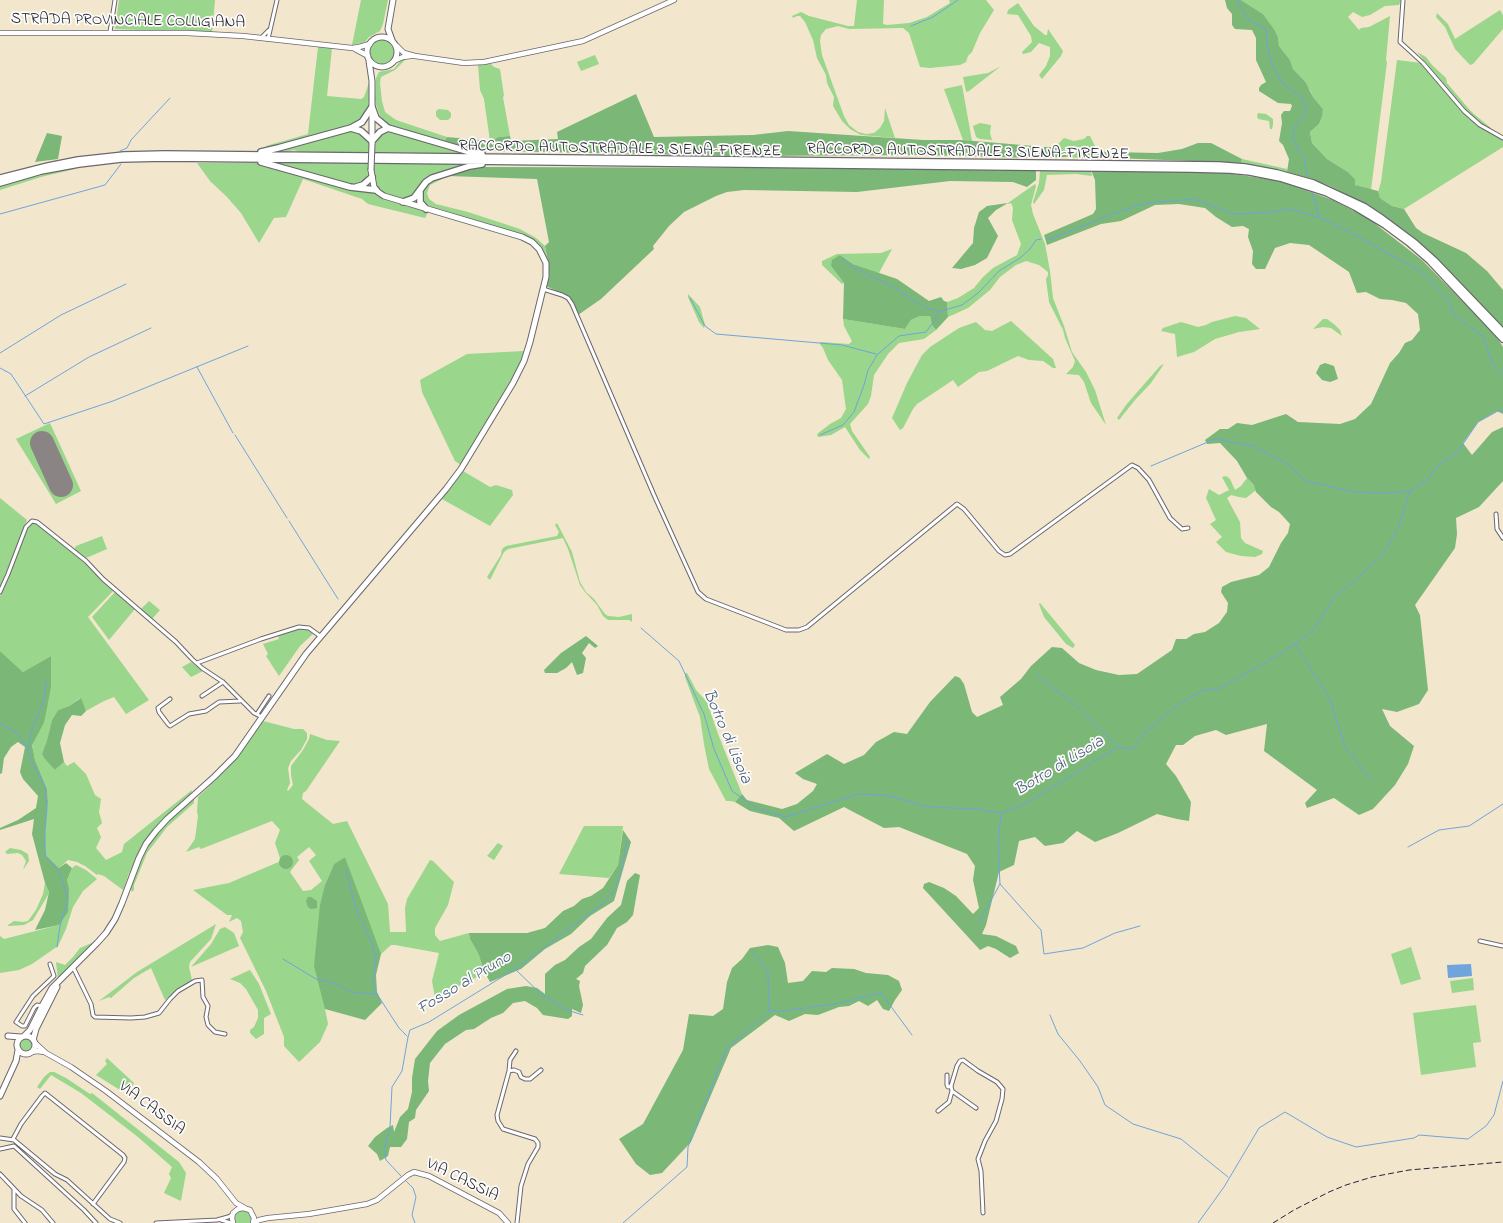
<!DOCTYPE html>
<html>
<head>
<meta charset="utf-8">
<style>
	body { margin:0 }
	canvas { display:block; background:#f2e6cc }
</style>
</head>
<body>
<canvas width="1503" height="1223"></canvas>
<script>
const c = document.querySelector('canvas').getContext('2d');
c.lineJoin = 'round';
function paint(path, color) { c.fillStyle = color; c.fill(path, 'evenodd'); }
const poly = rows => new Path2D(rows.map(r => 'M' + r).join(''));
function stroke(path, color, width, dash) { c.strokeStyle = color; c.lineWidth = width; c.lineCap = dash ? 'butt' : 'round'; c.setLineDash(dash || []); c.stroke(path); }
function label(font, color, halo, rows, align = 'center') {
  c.font = font + ' "Indie Flower",sans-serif'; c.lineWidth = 3.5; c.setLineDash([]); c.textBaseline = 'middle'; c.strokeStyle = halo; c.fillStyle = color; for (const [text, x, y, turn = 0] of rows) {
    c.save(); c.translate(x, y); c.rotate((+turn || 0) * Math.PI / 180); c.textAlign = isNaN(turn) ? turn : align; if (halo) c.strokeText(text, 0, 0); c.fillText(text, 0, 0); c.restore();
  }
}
paint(poly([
	[119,0,215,0,212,33,115,29],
	[361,0,388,0,383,24,380,31,369,37,365,42,352,45],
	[857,0,884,0,883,24,887,25,909,23,927,17,950,3,949,0,986,0,994,10,980,33,972,52,968,56,966,62,960,65,930,68,920,67,909,33,903,28,849,29,838,26,826,29,821,35,820,41,822,55,844,116,849,125,858,132,866,134,874,133,880,128,884,121,885,108,895,138,861,135,850,129,842,121,833,106,834,97,827,83,826,75,817,58,813,40,805,22,800,16,797,16,793,18,792,16,801,12,809,16,848,26,854,26],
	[1241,0,1401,0,1399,5,1385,6,1370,15,1362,17,1353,12,1348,17,1359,30,1361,28,1369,27,1390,16,1386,60,1387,62,1371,190,1355,185,1355,179,1348,172,1327,159,1312,143,1310,132,1319,124,1323,109,1313,97,1310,90,1293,69,1290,60,1279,46,1278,37,1274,29,1263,14],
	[1018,3,1034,26,1045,35,1047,35,1048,29,1063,51,1061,56,1042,79,1039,75,1046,66,1050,56,1050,47,1039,43,1031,52,1023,54,1022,52,1032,42,1031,36,1018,15,1007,14,1008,10],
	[1500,10,1503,15,1503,29,1473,64,1470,65,1455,49,1445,27,1436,17,1437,13,1448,24,1455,39],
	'369 52a13 13 0 1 1 26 0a13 13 0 1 1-26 0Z',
	[318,47,332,48,327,96,361,99,364,97,370,80,369,101,367,111,362,118,353,125,340,129,270,148,266,146,308,134],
	[1417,52,1426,57,1432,65,1446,78,1447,83,1468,108,1475,115,1491,128,1491,130,1467,112],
	[595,55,599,64,581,71,577,62],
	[407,58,395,70,381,77,380,83,382,101,385,112,396,120,447,137,445,141,391,126,380,116,375,102,376,78,379,72,394,69,401,60],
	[1397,60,1421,63,1472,120,1503,140,1503,147,1404,209,1392,206,1380,198,1378,192,1381,182],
	[490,63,494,67,500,69,504,96,503,97,510,136,499,137,490,141,484,99,480,90,478,65],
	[1001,66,969,91,966,92,963,77,988,73],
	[962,85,972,141,963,140,944,89],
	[439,109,448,110,451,113,451,117,448,120,440,120,436,116,436,111],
	[1258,113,1266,114,1273,119,1273,125,1272,129,1270,129,1269,121,1258,119,1257,116],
	[980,123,991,125,990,133,992,140,980,139,976,137,973,126],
	[356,130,369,141,369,152,299,152,294,150,285,152,273,152,349,131],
	[387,130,468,154,374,152,376,139,378,136],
	[1087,136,1090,136,1097,150,1083,151,1081,158,1066,157,1066,152,1055,147,1064,138,1074,141,1084,139],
	[1242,159,1287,169,1287,172,1241,163],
	[274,161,369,163,369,170,367,177,363,181,352,184,274,162],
	[197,163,259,163,271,166,349,190,374,193,385,200,428,212,425,218,368,204,362,199,303,179,286,217,274,218,259,243,241,213,227,197,210,181],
	[374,163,468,164,429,177,414,196,407,199,402,199,389,196,381,191,377,186,374,179],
	[74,168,75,169,41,177,0,190,0,186,19,180],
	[1091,170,1092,176,1076,174,1047,175,1044,190,1034,204,1033,202,1039,183,1040,171],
	[448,176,430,185,427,193,429,199,436,204,468,212,520,229,536,238,545,246,548,262,541,246,524,235,427,205,423,201,422,194,426,185,431,181],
	[1035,184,1036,186,1031,205,1033,214,1045,244,1050,271,1053,298,1064,326,1072,352,1086,372,1095,390,1106,425,1091,403,1084,382,1079,375,1066,374,1073,367,1075,361,1065,338,1063,330,1049,302,1046,279,1048,275,1048,272,1039,265,1026,261,1016,265,1000,277,990,290,968,308,948,317,947,302,958,298,974,288,983,277,993,268,1017,255,1021,244,1012,220,1013,208,1011,203,1008,204,1008,203],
	[892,249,879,273,853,264,840,255,831,266,844,283,842,284,822,265,822,261,837,254,881,253],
	[688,294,700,307,705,325,704,328,699,322,688,297],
	[920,316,930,316,932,325,936,330,924,339,899,343,888,354,874,375,871,396,868,404,850,424,852,431,870,457,869,459,860,450,845,427,831,435,818,437,817,434,830,424,841,418,846,409,842,380,828,360,823,348,820,344,820,342,849,344,852,341,844,326,843,319,905,329,911,320],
	[1235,316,1246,318,1260,329,1239,332,1215,339,1194,352,1177,357,1175,334,1161,331,1163,328,1181,322,1198,327,1206,325,1212,322],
	[1323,319,1327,319,1335,325,1340,330,1342,336,1331,328,1323,327,1313,329],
	[1011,321,1053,359,1056,368,1053,368,1043,361,1029,360,1018,356,987,371,979,372,958,387,953,380,917,404,913,409,903,428,900,430,892,418,907,383,922,355,930,347,959,328,976,322,985,330,992,331],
	[524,351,518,368,461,465,455,461,422,392,420,380,467,354],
	[1164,364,1151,383,1135,400,1119,420,1117,418,1126,405,1160,366],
	[50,423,81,491,56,504,16,439],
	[463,471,490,487,496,485,512,490,513,495,490,526,442,499],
	[1226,476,1230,479,1235,490,1241,486,1247,478,1254,485,1256,490,1246,498,1239,497,1231,495,1227,498,1240,522,1241,538,1245,543,1263,551,1262,554,1255,557,1241,556,1226,552,1216,542,1222,537,1210,524,1216,520,1206,498,1209,489,1219,495,1229,490,1222,477],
	[0,498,27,520,0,587],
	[34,523,38,525,80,559,114,590,88,617,149,700,126,714,114,697,102,702,86,711,80,698,69,706,58,710,52,720,47,740,42,754,55,770,64,762,67,766,74,762,86,774,95,795,101,799,99,812,102,823,97,828,101,837,96,848,106,860,122,852,124,844,192,790,191,794,165,817,154,829,145,840,133,866,129,873,123,890,104,876,98,874,97,875,85,866,77,862,68,860,59,868,46,855,45,834,48,802,47,789,35,760,32,744,44,723,51,656,23,672,0,651,0,596,9,577,27,529,30,524],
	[557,523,572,552,580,582,586,592,594,599,605,614,608,616,619,617,632,614,632,622,629,620,608,620,603,616,597,605,585,592,580,585,568,549,563,538,508,549,504,552,490,580,487,577,501,555,502,549,506,546,557,536,559,532,555,525],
	[102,536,107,549,86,558,74,550,76,546],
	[115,592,135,609,109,640,92,617],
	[149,601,160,610,152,619,141,609],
	[1040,603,1075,645,1073,648,1066,644,1044,617,1039,604],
	[298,628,307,629,313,634,300,646,279,676,266,656,268,654,263,644,279,639,278,635],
	[191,662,203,671,191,677,182,667],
	[685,673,687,673,696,690,707,702,718,734,742,794,735,802,730,801,726,801,709,769,704,744,700,717,685,677],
	[263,721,294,729,303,729,307,733,307,739,301,750,291,761,288,768,290,783,287,790,288,791,293,785,291,775,291,766,303,750,309,739,310,734,327,740,340,741,306,791,303,793,302,799,333,824,347,821,388,904,390,932,406,932,405,908,407,899,430,860,433,861,454,882,448,905,435,928,435,935,440,941,469,933,470,939,478,953,485,973,435,998,432,981,439,953,395,945,391,945,380,955,345,857,334,864,325,885,325,1009,328,1024,320,1042,299,1062,284,1046,284,1037,266,991,240,938,243,932,241,921,237,918,229,922,232,915,227,915,193,890,229,883,281,861,275,843,280,830,272,821,201,849,199,847,186,852,195,839,198,816,197,812,198,797,226,770],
	[309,847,316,855,309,861,322,881,311,890,303,891,290,872,299,860,297,857],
	[194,799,194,803,167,827,147,853,134,885,134,890,132,892,130,888,136,871,152,840,165,824],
	[584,826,623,826,618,865,609,878,559,874],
	[498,843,503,846,494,860,487,856],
	[10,848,21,850,28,854,29,861,23,870,26,861,22,855,18,853,7,854,5,852],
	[76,865,86,870,97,879,83,891,73,907,66,929,58,946,32,964,19,970,0,973,0,936,4,939,59,925,69,888,67,880,72,868],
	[45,883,49,892,48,895,33,920,24,925,8,926,8,925,14,921,23,922,28,921,36,910,43,894],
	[216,924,211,939,190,962,189,967,192,980,165,1000,151,968,134,978,111,998,109,997,99,1001,137,972],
	[225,927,234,933,239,946,191,967,211,944,220,929],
	[94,942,58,979,56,962,65,965,73,957,80,948],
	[1411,947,1421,979,1401,985,1391,954],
	[250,970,259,984,271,1014,264,1018,264,1034,256,1039,250,1033,250,1030,254,1027,258,1018,258,1010,246,989,240,983,230,979],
	[1473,978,1474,990,1452,993,1450,981],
	[1476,1005,1481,1042,1473,1043,1476,1067,1421,1075,1413,1013],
	'19 1045a7 7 0 1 1 14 0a7 7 0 1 1-14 0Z',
	[107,1058,134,1083,130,1090,126,1087,120,1090,96,1075,107,1064,105,1061],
	[50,1072,54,1072,66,1078,90,1094,92,1093,179,1162,186,1173,181,1201,164,1193,171,1178,169,1174,172,1167,138,1137,81,1093,51,1075,40,1089,37,1087,44,1077],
	[242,1210,249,1212,252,1218,251,1223,235,1223,235,1215,238,1212]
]), '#9ad68b');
paint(poly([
	[1225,0,1241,0,1263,14,1274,29,1278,37,1279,46,1290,60,1293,69,1306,83,1313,97,1323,109,1322,116,1319,124,1310,132,1312,143,1327,159,1348,172,1355,179,1355,185,1378,191,1380,198,1392,206,1404,209,1416,228,1423,233,1466,253,1487,271,1503,290,1503,327,1437,259,1419,242,1398,226,1375,210,1330,186,1312,179,1287,172,1289,159,1283,145,1279,141,1282,123,1281,115,1284,111,1290,111,1292,106,1291,104,1278,103,1259,91,1259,88,1261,85,1266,82,1256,60,1256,38,1252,30,1235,29,1232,25,1232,14,1227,8],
	[636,94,654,137,753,135,788,131,923,140,962,140,1034,146,1036,150,1035,158,922,155,739,156,494,151,477,150,445,141,447,137,490,141,499,137,510,136,511,141,558,139,557,132],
	[47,133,62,136,58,159,35,162],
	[1198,143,1211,143,1242,159,1241,163,1115,158,1081,158,1083,151,1097,150,1106,152,1158,153,1182,149],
	[1039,147,1055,147,1066,152,1066,157,1039,158],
	[478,167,829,168,1036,171,1036,180,1027,187,1013,182,950,181,857,192,744,190,727,192,716,196,684,212,669,226,653,246,654,249,601,299,578,315,571,300,565,295,546,286,549,276,549,266,545,246,549,242,537,179,448,176],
	[1091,170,1226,173,1268,179,1285,183,1333,200,1369,219,1387,233,1422,260,1495,334,1503,347,1503,414,1497,411,1478,422,1463,443,1472,455,1492,432,1503,427,1503,481,1479,507,1456,518,1457,534,1455,548,1415,605,1420,615,1428,690,1419,704,1397,712,1382,709,1390,726,1414,746,1408,764,1395,785,1373,809,1359,815,1334,798,1307,808,1305,803,1317,790,1264,751,1267,724,1226,735,1216,730,1195,736,1183,745,1176,745,1166,764,1176,776,1191,802,1189,821,1177,819,1157,814,1118,833,1095,842,1077,831,1063,843,1045,846,1035,837,1019,841,1014,865,999,872,986,925,982,934,996,936,1016,946,1019,953,1010,958,996,949,988,946,980,950,923,888,924,884,929,882,944,888,956,896,973,914,979,908,973,880,975,866,967,854,899,827,884,828,844,807,794,831,779,818,750,811,735,802,742,794,747,800,782,809,797,804,813,791,817,784,803,779,795,773,827,754,844,764,864,755,876,742,894,732,907,734,930,702,955,676,960,678,964,684,972,712,977,717,1003,705,1000,697,1021,679,1031,666,1052,647,1062,648,1079,663,1096,670,1119,675,1137,674,1172,650,1176,639,1186,639,1194,634,1205,632,1219,623,1227,612,1228,603,1221,592,1222,587,1231,582,1259,575,1269,567,1281,543,1288,533,1290,524,1279,512,1271,507,1256,492,1254,485,1247,478,1237,461,1220,443,1207,444,1205,440,1220,429,1228,429,1237,423,1252,425,1286,414,1298,422,1340,424,1355,419,1371,404,1390,363,1399,353,1405,343,1412,340,1420,330,1418,314,1406,303,1392,300,1380,299,1366,292,1357,293,1349,272,1309,245,1290,243,1275,248,1265,269,1256,269,1252,264,1253,251,1248,237,1249,229,1243,226,1232,227,1216,217,1205,208,1179,204,1155,205,1121,221,1101,224,1047,245,1044,235,1093,214,1096,209,1095,180],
	[1008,203,996,210,988,218,998,236,987,258,975,265,961,269,952,268,973,243,974,228,979,212,987,206],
	[840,255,853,264,897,279,929,301,941,297,944,301,947,302,948,317,936,330,932,325,930,316,920,316,911,320,905,329,843,319,844,283,831,266,832,260],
	[1325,363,1334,366,1338,379,1330,382,1322,380,1316,373,1320,365],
	[586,636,598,646,595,648,589,643,582,653,586,658,583,673,577,675,572,662,566,668,557,673,545,673,544,670,561,653],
	[0,651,23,672,51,656,51,687,44,723,32,745,35,760,47,789,48,802,45,834,46,855,59,868,66,863,72,868,67,880,69,888,68,912,59,925,35,930,45,910,49,892,45,883,32,834,34,819,0,830,0,828,18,820,36,808,38,796,23,779,20,772,25,747,18,742,11,747,4,758,2,773,0,774],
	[81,698,86,711,81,716,72,715,65,725,60,743,64,762,55,770,45,759,42,754,47,740,52,720,58,710,69,706],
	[623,830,631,842,614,901,590,916,571,934,545,949,521,969,490,982,485,973,478,953,470,939,469,933,527,933,545,928,563,911,574,906,582,899,591,896,603,888,618,865],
	'279 862a7 7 0 1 1 14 0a7 7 0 1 1-14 0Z',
	[345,857,381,954,376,975,377,992,382,1003,365,1020,325,1009,314,966,320,905,325,885,334,864],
	[635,873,640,875,633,915,627,922,617,928,607,945,585,966,583,973,576,979,580,981,579,986,583,1005,581,1013,572,1009,572,1016,568,1019,543,1015,537,1008,525,1001,513,1003,503,1013,491,1018,474,1029,466,1030,445,1044,430,1063,428,1081,429,1091,416,1110,415,1118,409,1122,407,1139,401,1147,390,1147,388,1156,380,1161,377,1154,368,1146,375,1137,387,1128,393,1125,394,1132,400,1117,408,1109,412,1092,412,1078,415,1059,437,1031,459,1015,507,989,526,986,537,988,545,994,545,974,555,965,565,960,579,947,591,939,607,918,621,905,627,881],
	[308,897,311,897,317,901,317,908,311,909,308,907,306,901],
	[768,945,778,947,785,963,788,983,803,981,812,971,826,972,832,968,854,969,866,973,888,975,899,981,902,990,895,1000,889,1011,883,1009,877,1000,868,1006,859,1001,849,1006,839,1007,818,1015,805,1014,789,1021,775,1015,731,1048,691,1142,662,1173,650,1175,636,1164,619,1139,643,1124,683,1050,689,1014,713,1016,723,1009,727,982,732,968,742,959,750,948]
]), '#7bb777');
paint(poly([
	[1471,964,1472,976,1448,978,1447,965]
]), '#6fa4dc');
stroke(poly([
	[1237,0,1248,19,1267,30,1266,38,1271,62,1282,83,1303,99,1306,106,1305,114,1294,127,1293,137,1298,150,1304,156,1307,176],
	[911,26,933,17,958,0],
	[120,151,127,148,131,140,170,98],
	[1311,190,1319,217],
	[0,214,105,185,121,164],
	[1047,239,1051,239,1107,216,1146,203,1193,199,1235,214,1264,213,1288,209,1319,217,1357,236,1423,273,1449,302,1453,314,1484,337,1492,363,1503,374],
	[843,259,854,268,893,287,926,308,940,311],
	[690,298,705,326,716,334,842,345,876,354],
	[0,353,61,315,126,284],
	[197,367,233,433],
	[0,368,11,374,44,424,113,401,248,346],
	[25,396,89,357,151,328],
	[235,435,287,518],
	[820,435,843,425,854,412,864,385,868,370,877,355,899,336,926,332,941,311,962,305,978,293,999,271,1020,258,1030,249,1036,240,1041,239],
	[1151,466,1215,439,1253,446,1285,462,1306,481,1354,492,1388,493,1410,491],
	[289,521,338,599],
	[641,628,679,661,704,714,714,749,732,791,756,808,785,817,858,794,886,795,929,807,977,809,1001,813,1027,803,1118,747,1133,749,1145,732,1179,704,1204,690,1218,689,1282,653,1313,631,1334,597,1356,579,1383,555,1399,526,1410,491,1428,479,1438,466,1459,450,1478,422,1498,411,1503,411],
	[1295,644,1330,699,1345,747,1371,780],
	[1037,675,1080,709,1117,746],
	[46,681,45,696,32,730,28,749,31,760,45,787,47,808,45,831,45,855,60,873,68,899,60,926,57,947],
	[0,723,18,734,28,749],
	[1001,814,998,844,1000,884,1041,930,1044,954,1083,948,1115,933,1140,926],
	[1408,847,1439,830,1469,826,1503,804],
	[346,869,348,879,357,911,372,943,376,958,373,984,377,994,399,1028,407,1036],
	[978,924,1000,884],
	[753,952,768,972,769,1010],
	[283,959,316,979,334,983,351,992,376,994],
	[515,969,541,994,567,1010,583,1015],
	[1050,1015,1058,1034,1080,1061,1098,1087,1105,1105,1133,1124,1181,1139,1228,1177],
	[401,1176,386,1160,384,1150,390,1127,392,1087,402,1071,408,1037,410,1030,429,1022,515,969,605,902,615,889,622,869,627,841],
	[406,1181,413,1188,416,1197,412,1215,415,1223],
	[623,1223,687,1167,688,1147,727,1048,769,1011,783,1011,835,1004,881,993,912,1035],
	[1198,1223,1224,1187,1259,1128,1285,1112,1327,1137,1356,1147,1414,1138,1419,1135,1468,1139,1486,1126,1494,1115,1503,1081]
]), '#6fa4dc', 1);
stroke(poly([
	[42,443,61,485]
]), '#8a8484', 24);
const street = poly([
	[1403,0,1400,42,1423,63,1464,111,1480,125,1503,138],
	[110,32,115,0],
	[261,38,269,30],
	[268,39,277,0],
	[543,289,562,295,568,298,572,304,654,495,698,592,706,599,786,630,799,630,807,627,957,504,964,509,999,551,1005,555,1010,554,1132,465,1138,468,1149,480,1170,518,1182,529,1188,528],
	[1496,514,1497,529,1503,538],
	[0,592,8,574,26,527,32,521,37,522,86,561,103,579,176,642,192,659,202,668,223,682,254,713,262,717],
	[197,663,261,639,299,627,309,628,320,636],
	[202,696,223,682],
	[170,699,158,708,159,712,168,724,170,726,189,714,206,711,219,702,240,701],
	[257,714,269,696],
	[1480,941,1503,946],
	[73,967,91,1004,93,1015,95,1017,131,1018,145,1017,159,1013,170,999,178,991,195,981,202,980,203,997,208,1006,206,1017,208,1025,215,1032,225,1034],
	[42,1006,37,1005,34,1008,25,1026,22,1026,16,1022,33,996,54,976,50,964],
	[516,1051,510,1060,509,1071,497,1115,498,1121,503,1129,535,1139,538,1143,538,1147,528,1164,521,1186,517,1223],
	[509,1071,514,1070,519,1072,521,1077,525,1079,530,1079,541,1070],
	[947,1075,947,1085,948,1087,951,1086,957,1066,960,1061,963,1060,978,1071,997,1082,1003,1089,1002,1099,996,1121,985,1141,978,1159,981,1171,983,1213],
	[952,1091,976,1108],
	[938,1111,949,1102,952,1091,951,1086],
	[0,1138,14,1140,55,1174,67,1180,110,1219,120,1223],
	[13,1139,21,1124,42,1096,45,1093,123,1155,125,1158,124,1162,93,1204],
	[0,1149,14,1146,84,1210,96,1223],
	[0,1174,21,1196,42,1210,53,1223],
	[14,1189,14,1209,25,1223],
	[221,1220,231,1223],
	[156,1223,217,1220,228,1217,232,1215]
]);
const secondary = poly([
	[0,33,187,33,243,36,352,48,359,47,370,44],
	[397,46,404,53,415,56,464,63,484,62,583,41,674,0],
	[355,49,368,56],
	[396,60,403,57,411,56],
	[35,1043,46,1053,71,1067,106,1091,199,1162,217,1179,236,1203,245,1208],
	[32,1052,37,1051,44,1052],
	[233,1223,232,1218,233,1213,238,1209,243,1208,250,1210,254,1218,253,1223],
	[254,1223,259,1220,268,1218,309,1214,367,1204,377,1200,408,1175,414,1172,429,1176,499,1213,508,1223]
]);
const primary = poly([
	'367 52a15 15 0 1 1 30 0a15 15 0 1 1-30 0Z',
	[392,40,388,29,393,0],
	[369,61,372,81,372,143],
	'17 1045a9 9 0 1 1 18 0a9 9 0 1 1-18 0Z',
	[8,1036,21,1037],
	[24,1036,30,1030,42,1006,52,988,97,943,106,933,115,919,122,903,139,858,146,844,156,831,167,819,214,777,235,756,306,654,446,489,461,469,513,383,524,361,530,342,546,277,546,263,539,249,532,242,522,237,384,196,378,192,374,187,371,170],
	[33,1040,36,1029,57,987],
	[0,1096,16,1061,18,1050]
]);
const highway = poly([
	[372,107,376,118,388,128,470,152,482,154],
	[351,128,361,131,372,141,380,132,388,128],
	[261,152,278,148,351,128,362,122,372,107],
	[376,156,1219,165,1245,167,1277,173,1313,183,1365,207,1380,217,1415,243,1434,260,1503,332],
	[375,160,1191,169,1230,170,1250,172,1280,178,1327,193,1355,207,1385,225,1408,242,1430,261,1503,339],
	[261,162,350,187,376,190],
	[0,178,48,166,78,160,124,155,164,154,368,156],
	[0,183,41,171,79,164,121,159,164,158,368,160],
	[356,187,363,185,372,177],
	[420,191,420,202,426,209],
	[403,202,414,198,426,182,432,178,470,166,482,164]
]);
stroke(street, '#6b676e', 5);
stroke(secondary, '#6b676e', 6);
stroke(primary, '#6b676e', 7);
stroke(highway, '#6b676e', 8);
stroke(street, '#fff', 3);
stroke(secondary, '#fff', 4.5);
stroke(primary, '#fff', 5);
stroke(highway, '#fff', 5.5);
stroke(poly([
	[1273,1223,1294,1210,1329,1192,1346,1185,1372,1177,1409,1170,1503,1162]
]), '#22223b', 1, [6, 3]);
const primaryBridge = poly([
	[371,170,372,144]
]);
stroke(primaryBridge, '#6b676e', 7, []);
stroke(primaryBridge, '#fff', 5);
label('16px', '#22223b', '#fdfcf7', [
	["STRADA PROVINCIALE COLLIGIANA",128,22,1],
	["RACCORDO AUTOSTRADALE 3 SIENA-FIRENZE",620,150,1],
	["RACCORDO AUTOSTRADALE 3 SIENA-FIRENZE",968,153,1],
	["VIA CASSIA",151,1109,37],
	["VIA CASSIA",462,1181,26]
]);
label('italic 17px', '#455c83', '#fdfcf7', [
	["Botro di Lisoia",726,737,67],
	["Botro di Lisoia",1060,767,-31],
	["Fosso al Pruno",465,984,-31]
]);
</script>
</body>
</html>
